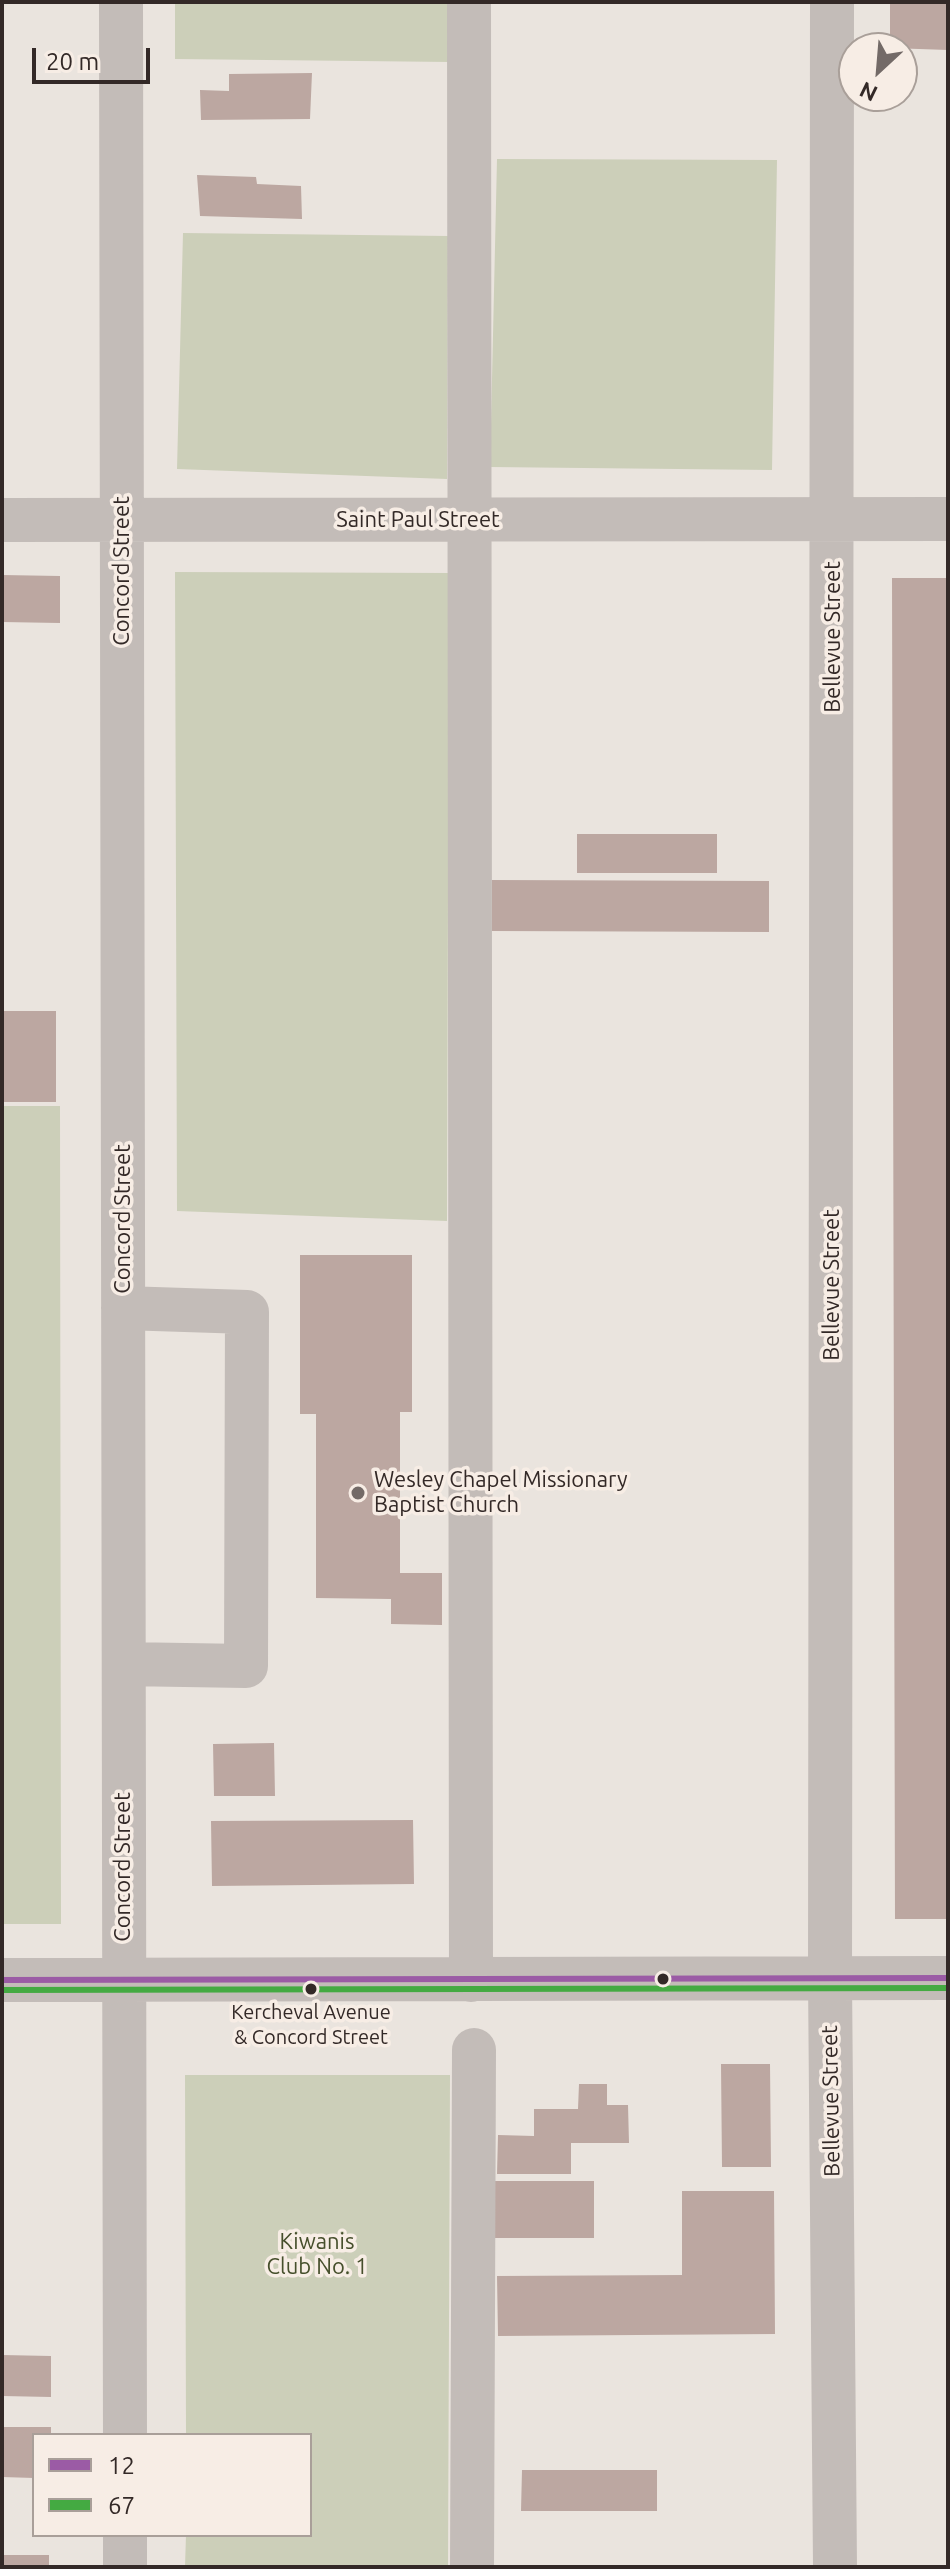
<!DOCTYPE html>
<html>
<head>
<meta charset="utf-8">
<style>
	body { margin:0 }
	#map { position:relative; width:950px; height:2569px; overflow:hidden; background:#eae4de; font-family:Ubuntu,sans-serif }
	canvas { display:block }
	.frame { position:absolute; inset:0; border:4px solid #332927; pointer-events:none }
	.legend { position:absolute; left:32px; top:2433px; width:280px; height:104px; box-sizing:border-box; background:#f7ede5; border:2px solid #a99f99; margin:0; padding:10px 14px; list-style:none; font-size:24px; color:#332927 }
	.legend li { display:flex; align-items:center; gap:16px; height:40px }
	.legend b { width:40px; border:2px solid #a99f99 }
	.north { position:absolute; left:838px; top:32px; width:80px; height:80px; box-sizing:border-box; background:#f7ede5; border:2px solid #a99f99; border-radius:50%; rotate:206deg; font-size:22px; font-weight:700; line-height:32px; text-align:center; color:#332927 }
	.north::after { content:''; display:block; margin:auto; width:28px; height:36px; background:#736a67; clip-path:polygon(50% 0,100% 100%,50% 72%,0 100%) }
	.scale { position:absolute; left:32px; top:48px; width:118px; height:36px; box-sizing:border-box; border:4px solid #332927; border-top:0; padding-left:10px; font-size:24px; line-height:28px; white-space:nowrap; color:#332927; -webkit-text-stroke:6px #f7ede5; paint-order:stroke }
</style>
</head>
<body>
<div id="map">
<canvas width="950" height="2569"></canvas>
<div class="frame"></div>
<ul class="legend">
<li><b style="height:10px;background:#9b5ba5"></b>12</li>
<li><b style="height:10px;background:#44aa42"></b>67</li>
</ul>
<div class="north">N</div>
<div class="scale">20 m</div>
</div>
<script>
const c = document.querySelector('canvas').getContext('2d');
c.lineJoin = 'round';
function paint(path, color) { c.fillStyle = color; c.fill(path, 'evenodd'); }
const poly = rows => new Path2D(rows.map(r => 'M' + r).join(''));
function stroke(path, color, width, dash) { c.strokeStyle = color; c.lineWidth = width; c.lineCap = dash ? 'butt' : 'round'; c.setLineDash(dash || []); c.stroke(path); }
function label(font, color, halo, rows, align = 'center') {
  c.font = font + ' Ubuntu,sans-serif'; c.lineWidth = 7; c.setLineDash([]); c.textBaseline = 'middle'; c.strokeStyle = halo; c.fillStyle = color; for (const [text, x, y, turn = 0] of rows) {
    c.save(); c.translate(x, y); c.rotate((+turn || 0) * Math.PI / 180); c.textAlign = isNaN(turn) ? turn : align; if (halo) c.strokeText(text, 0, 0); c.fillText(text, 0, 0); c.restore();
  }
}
paint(poly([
	[175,2,450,2,450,62,175,59],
	[497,159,777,160,772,470,490,467],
	[183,233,448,236,447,479,177,469],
	[175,572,449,573,447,1221,177,1211],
	[2,1106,60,1106,61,1924,2,1924],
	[185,2075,450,2075,448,2567,185,2567,186,2535,310,2535,310,2435,186,2435]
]), '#cccfb9');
paint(poly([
	[890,2,948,2,948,50,890,48],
	[312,73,310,119,201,120,200,90,229,91,229,74],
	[197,175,256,177,257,184,301,186,302,219,200,216],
	[2,575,60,576,60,623,2,622],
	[892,578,948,578,948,1919,895,1919],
	[577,834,717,834,717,873,577,873],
	[492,880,769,881,769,932,492,931],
	[2,1011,56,1011,56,1102,2,1102],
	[300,1255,412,1255,412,1412,400,1412,400,1573,442,1573,442,1625,391,1624,391,1599,316,1598,316,1414,300,1414],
	[274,1743,275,1796,214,1796,213,1744],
	[413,1820,414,1884,212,1886,211,1821],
	[721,2064,770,2064,771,2167,722,2167],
	[579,2084,607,2084,607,2105,628,2105,629,2143,571,2143,571,2174,497,2174,498,2135,534,2136,534,2109,578,2109],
	[491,2181,594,2181,594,2238,492,2238],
	[682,2191,774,2191,775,2334,498,2336,497,2276,682,2275],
	[2,2355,51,2356,51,2397,2,2396],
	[2,2427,51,2427,51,2435,34,2435,34,2478,2,2477],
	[522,2470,657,2470,657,2511,521,2511],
	[2,2555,49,2555,49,2567,2,2567]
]), '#bca7a1');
stroke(poly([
	[121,2,125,2435],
	[469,2,471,1980],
	[832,2,830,1978,835,2567],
	[2,520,948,519],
	[123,1308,247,1312,246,1666,124,1664],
	[2,1980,948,1978],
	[125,2535,125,2567],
	[472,2567,474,2050]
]), '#c3bcb8', 44);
stroke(poly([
	[2,1980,948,1978]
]), '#9b5ba5', 6);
stroke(poly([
	[2,1990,948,1988]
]), '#44aa42', 6);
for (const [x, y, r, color] of [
	[358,1493,8,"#736a67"],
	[663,1979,7,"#332927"],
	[311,1989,7,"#332927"]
]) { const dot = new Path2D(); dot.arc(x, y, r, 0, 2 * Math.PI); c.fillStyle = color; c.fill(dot); stroke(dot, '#f7ede5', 3); }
label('20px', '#332927', '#f7ede5', [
	["Kercheval Avenue",311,2012],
	["& Concord Street",311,2037]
]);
label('22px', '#332927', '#f7ede5', [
	["Saint Paul Street",418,520],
	["Concord Street",122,571,-90],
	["Bellevue Street",833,637,-90],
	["Concord Street",123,1219,-90],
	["Bellevue Street",832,1285,-90],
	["Concord Street",123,1867,-90],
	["Bellevue Street",831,2101,-91]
]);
label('22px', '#332927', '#f7ede5', [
	["Wesley Chapel Missionary",374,1480],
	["Baptist Church",374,1505]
], 'left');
label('22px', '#464f2c', '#f7ede5', [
	["Kiwanis",317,2242],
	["Club No. 1",317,2267]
]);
</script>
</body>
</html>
